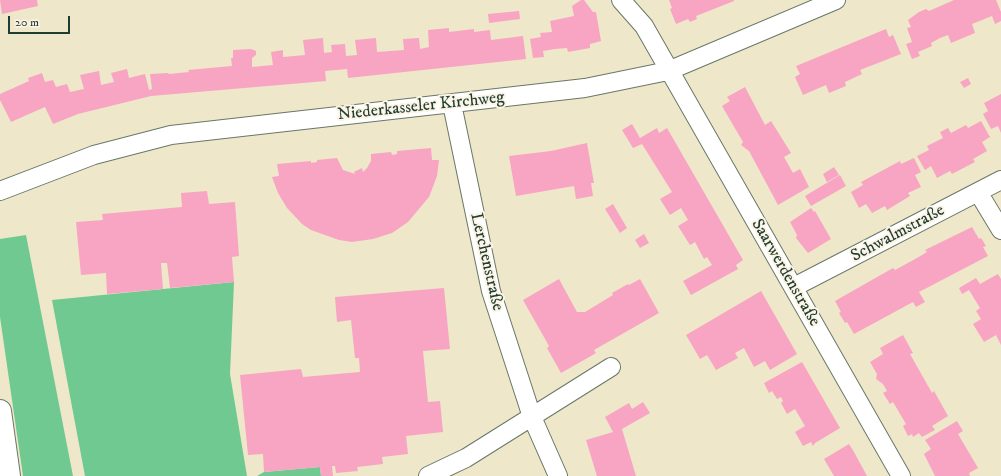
<!DOCTYPE html>
<html>
<head>
<meta charset="utf-8">
<style>
	body { margin:0 }
	#map { position:relative; width:1001px; height:476px; overflow:hidden; background:#efe7c9; font-family:"IM FELL DW Pica",serif }
	canvas { display:block }
	.scale { position:absolute; left:8px; top:16px; width:62px; height:18px; box-sizing:border-box; border:2px solid #1f3d34; border-top:0; padding-left:5px; font-size:12px; line-height:14px; white-space:nowrap; color:#1f3d34; -webkit-text-stroke:3px #fcf5e5; paint-order:stroke }
</style>
</head>
<body>
<div id="map">
<canvas width="1001" height="476"></canvas>
<div class="scale">20 m</div>
</div>
<script>
const c = document.querySelector('canvas').getContext('2d');
c.lineJoin = 'round';
function paint(path, color) { c.fillStyle = color; c.fill(path, 'evenodd'); }
const poly = rows => new Path2D(rows.map(r => 'M' + r).join(''));
function stroke(path, color, width, dash) { c.strokeStyle = color; c.lineWidth = width; c.lineCap = dash ? 'butt' : 'round'; c.setLineDash(dash || []); c.stroke(path); }
function label(font, color, halo, rows, align = 'center') {
  c.font = font + ' "IM FELL DW Pica",serif'; c.lineWidth = 4; c.setLineDash([]); c.textBaseline = 'middle'; c.strokeStyle = halo; c.fillStyle = color; for (const [text, x, y, turn = 0] of rows) {
    c.save(); c.translate(x, y); c.rotate((+turn || 0) * Math.PI / 180); c.textAlign = isNaN(turn) ? turn : align; if (halo) c.strokeText(text, 0, 0); c.fillText(text, 0, 0); c.restore();
  }
}
paint(poly([
	[26,235,73,476,23,476,0,317,0,239],
	[234,282,230,374,247,476,85,476,52,300],
	[320,467,321,476,257,476,264,472]
]), '#6fc991');
paint(poly([
	[0,0,37,0,38,6,2,14],
	[581,0,584,0,593,12,596,12,601,41,590,44,590,48,568,52,567,48,555,49,543,51,544,57,533,58,530,39,541,37,540,33,552,32,550,21,574,16,572,6],
	[669,0,734,0,734,1,696,16,697,19,690,22,688,19,676,24,670,9,672,8],
	[954,0,996,0,1001,12,1001,21,995,24,992,16,972,24,975,33,951,43,948,35,940,38,931,43,932,46,918,52,920,56,912,59,906,44,912,42,907,28,911,27,908,20,919,12,926,9,929,11],
	[519,11,520,19,489,23,488,14],
	[449,28,449,32,474,29,474,32,490,30,491,40,523,36,526,59,348,78,347,69,325,71,326,81,151,96,78,114,53,124,45,107,11,122,0,100,0,94,29,81,28,78,42,73,45,82,53,80,56,87,67,84,70,92,84,89,80,75,99,71,101,85,114,82,111,73,127,69,129,78,145,74,149,90,152,89,150,74,168,73,169,74,189,72,188,70,232,66,231,58,233,58,233,50,251,49,256,51,256,55,252,58,252,67,273,65,271,52,283,50,283,57,305,55,303,40,323,38,324,53,332,52,331,45,345,44,346,56,357,55,355,40,376,38,377,52,404,50,403,39,419,38,420,49,429,47,428,30],
	[886,29,889,37,893,35,901,54,860,70,862,74,845,82,846,86,829,93,826,85,803,95,795,77,800,74,796,66],
	[968,78,971,84,964,88,960,82],
	[745,87,765,125,771,121,791,153,784,157,793,173,800,169,809,187,778,205,749,151,741,145,743,142,722,106,730,101,727,97],
	[1001,94,1001,133,998,126,991,129,983,114,988,111,984,103],
	[981,121,990,137,982,142,987,151,973,159,975,162,952,174,950,171,937,178,931,166,925,170,917,156,929,150,927,146,943,138,940,132,948,128,951,133,966,125,968,128],
	[632,124,640,138,657,128,659,133,667,128,743,260,736,265,738,269,691,295,683,281,712,265,707,257,704,259,695,242,690,245,678,226,688,220,681,208,670,215,660,199,672,192,642,144,633,148,622,130],
	[587,143,594,183,591,183,593,196,576,199,574,186,516,196,509,156,551,151],
	[431,148,432,160,439,160,437,176,429,197,408,222,392,233,373,239,352,242,339,240,311,230,302,224,287,208,278,193,272,177,279,176,277,164,311,161,311,163,317,162,317,160,337,158,343,170,355,174,354,172,362,168,363,172,367,168,371,161,371,154,391,152,392,155,397,154,397,151],
	[914,158,921,172,915,175,921,187,908,193,910,196,887,210,885,206,872,213,866,204,859,208,851,192,863,185,861,182,900,161,901,164],
	[834,167,839,175,827,182,823,174],
	[840,175,846,186,811,206,805,196],
	[207,191,209,204,235,202,239,256,232,257,234,282,170,288,167,263,161,263,163,289,107,294,106,273,81,275,76,222,103,220,102,214,182,207,181,193],
	[613,204,627,228,620,233,605,209],
	[811,208,814,212,815,211,831,239,808,253,796,238,797,235,790,222],
	[972,227,979,239,981,238,983,241,986,246,983,247,988,256,919,292,925,302,916,307,913,302,854,334,847,322,845,323,839,313,841,312,835,301,893,268,895,270,917,258,927,252,925,250],
	[644,234,649,243,640,248,635,240],
	[998,274,1001,279,1001,345,996,335,984,342,973,324,981,319,976,311,980,308,969,290,962,294,959,288,976,278,980,284],
	[559,279,577,312,585,312,613,295,612,293,628,284,629,285,640,279,659,313,594,350,596,353,591,356,561,373,547,348,549,346,523,300],
	[444,288,450,349,423,351,428,402,440,401,443,432,406,436,408,454,382,457,383,464,357,467,358,471,336,473,335,466,332,466,333,476,321,476,320,467,264,472,263,454,248,455,240,375,301,369,303,377,360,372,359,358,355,358,351,320,337,322,335,297],
	[761,291,797,354,770,370,765,361,754,367,744,348,735,353,738,358,716,370,707,355,700,359,686,335],
	[903,335,913,353,910,354,932,393,934,391,948,416,932,426,935,430,922,437,919,433,913,437,912,434,908,436,903,426,906,424,893,402,890,404,883,393,887,391,883,384,876,379,877,374,870,362,883,354,880,348],
	[802,362,840,428,815,443,813,446,811,442,803,446,795,432,805,426,795,409,787,414,781,403,783,401,781,397,777,399,772,391,769,393,764,383],
	[643,402,650,413,622,429,636,476,597,476,586,440,613,432,605,417,629,403,632,409],
	[957,421,963,431,958,434,978,468,969,473,970,476,935,476,924,454,931,449,925,440],
	[849,444,854,452,867,476,834,476,824,459]
]), '#f7a5c3');
const minor = poly([
	[621,0,644,26,901,476],
	[452,104,491,291,532,417,558,476],
	[0,191,94,155,171,135,585,88,668,71,836,0],
	[978,192,1001,230],
	[794,287,1001,180],
	[428,476,466,458,611,367]
]);
const secondary = poly([
	[0,411,9,476]
]);
stroke(minor, '#687868', 20);
stroke(secondary, '#687868', 24);
stroke(minor, '#fff', 18);
stroke(secondary, '#fff', 22);
label('17px', '#1f3d34', '#fcf5e5', [
	["Niederkasseler Kirchweg",421,107,-6],
	["Schwalmstraße",898,234,-28],
	["Lerchenstraße",486,262,77],
	["Saarwerdenstraße",785,273,60]
]);
</script>
</body>
</html>
